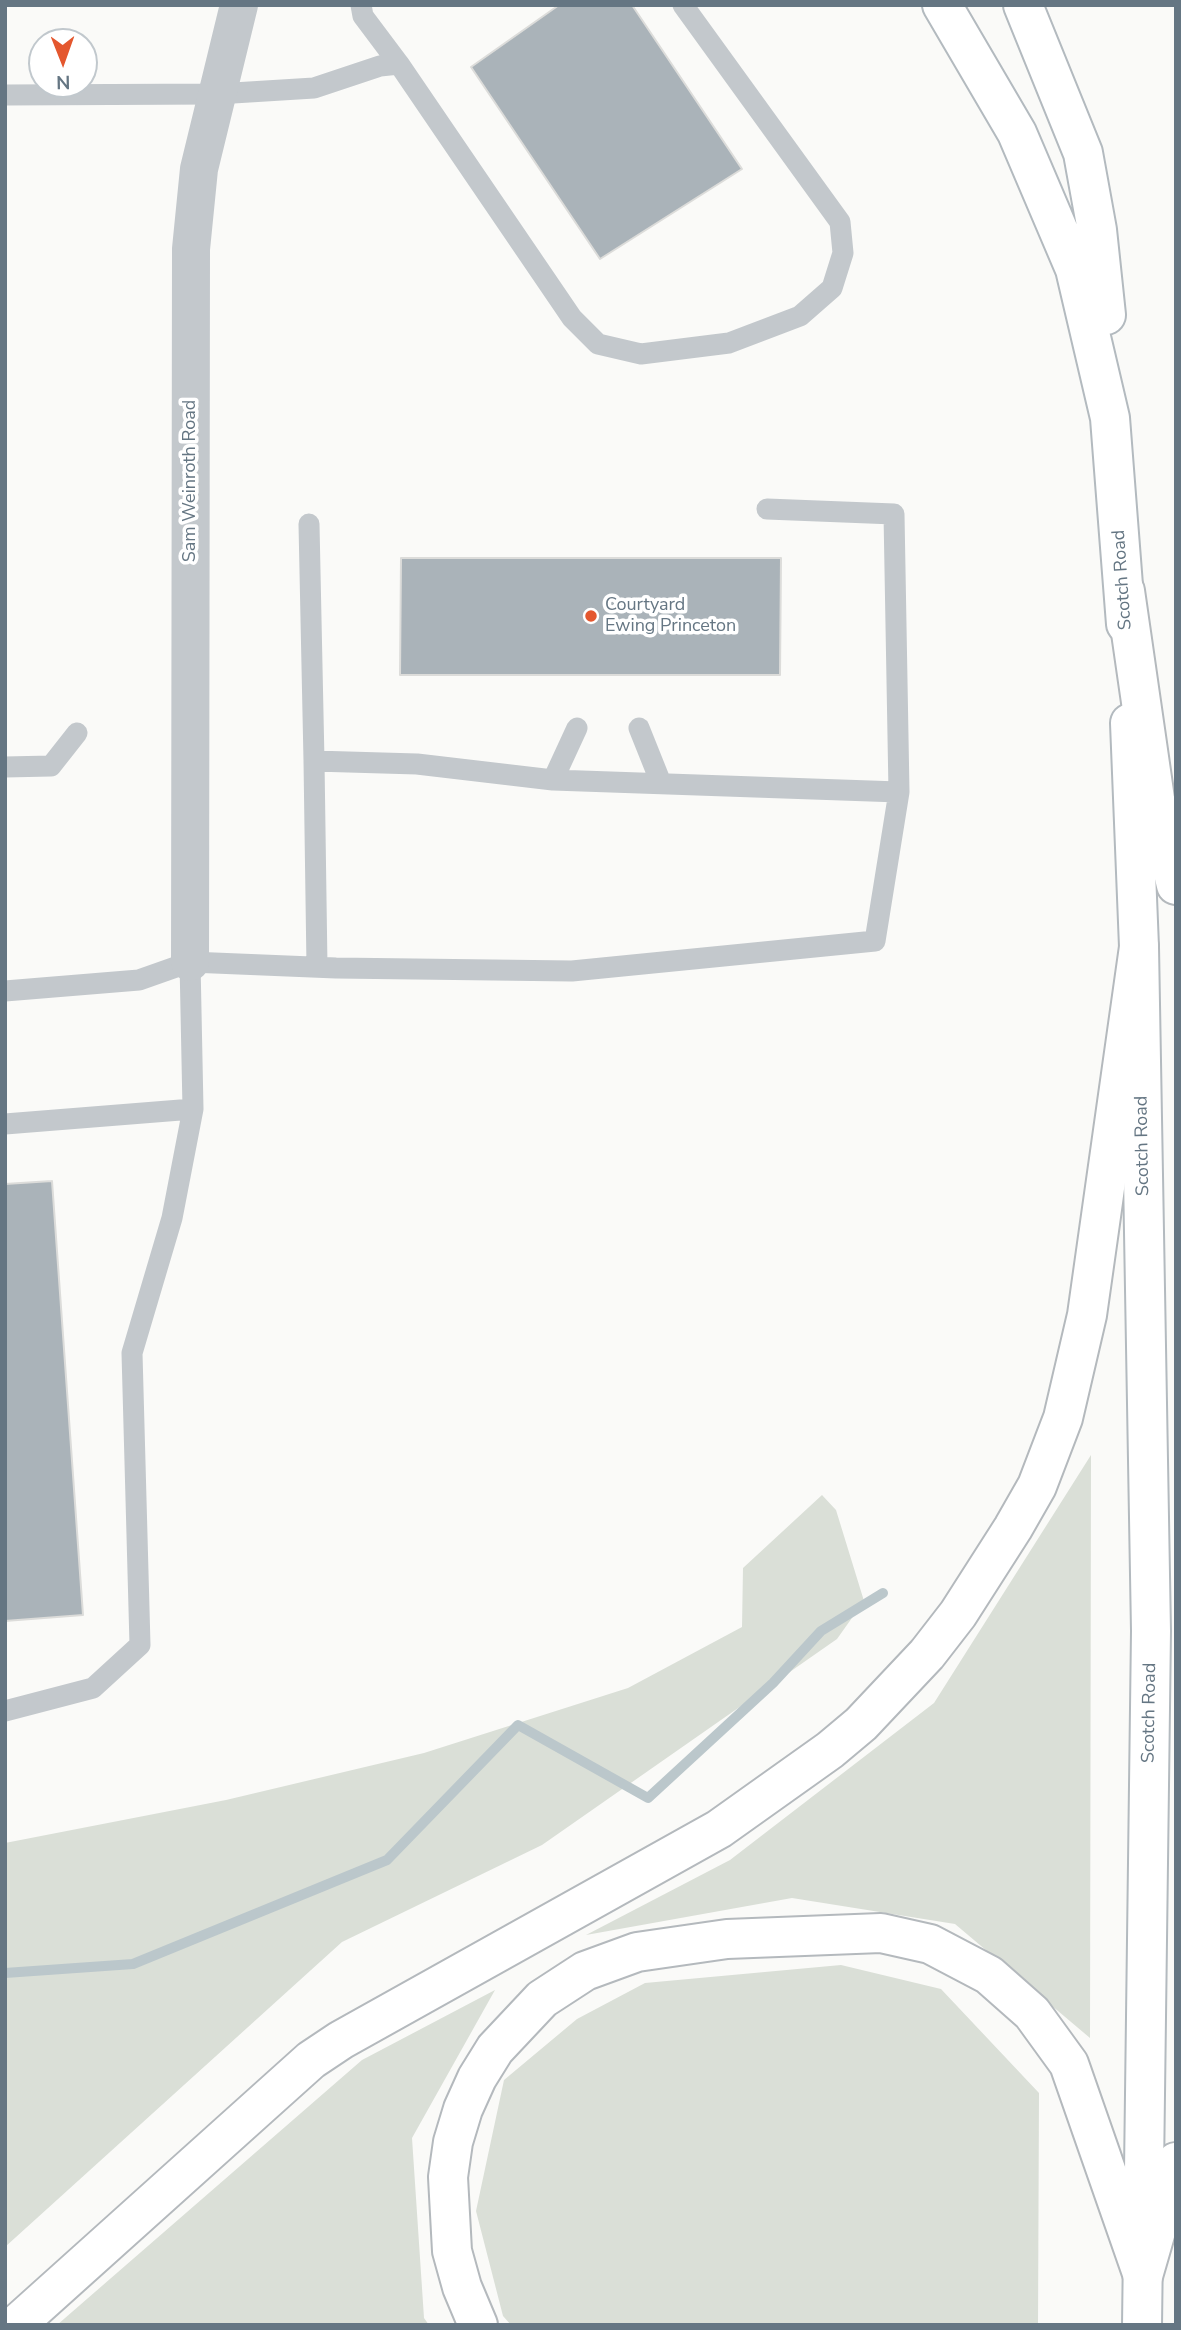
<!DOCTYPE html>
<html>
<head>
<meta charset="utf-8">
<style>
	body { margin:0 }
	#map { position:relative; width:1181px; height:2330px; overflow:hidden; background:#fafaf8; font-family:"Nunito Sans",sans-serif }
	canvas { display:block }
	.frame { position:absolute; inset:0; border:7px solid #657683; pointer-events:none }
	.north { position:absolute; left:28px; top:28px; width:70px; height:70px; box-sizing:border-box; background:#fff; border:2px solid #c1c8cd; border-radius:50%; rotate:179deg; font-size:19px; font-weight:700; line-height:28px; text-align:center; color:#657683 }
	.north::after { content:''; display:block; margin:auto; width:24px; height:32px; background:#e4572e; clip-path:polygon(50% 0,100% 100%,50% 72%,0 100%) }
</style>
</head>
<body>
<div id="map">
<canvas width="1181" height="2330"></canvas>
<div class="frame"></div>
<div class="north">N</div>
</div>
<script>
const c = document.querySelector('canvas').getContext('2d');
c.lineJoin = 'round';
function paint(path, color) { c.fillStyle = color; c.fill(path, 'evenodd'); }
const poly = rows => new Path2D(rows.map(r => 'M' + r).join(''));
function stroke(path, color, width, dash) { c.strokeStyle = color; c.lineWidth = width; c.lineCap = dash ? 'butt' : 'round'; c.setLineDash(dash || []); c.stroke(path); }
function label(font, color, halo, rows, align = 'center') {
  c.font = font + ' "Nunito Sans",sans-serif'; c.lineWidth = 7; c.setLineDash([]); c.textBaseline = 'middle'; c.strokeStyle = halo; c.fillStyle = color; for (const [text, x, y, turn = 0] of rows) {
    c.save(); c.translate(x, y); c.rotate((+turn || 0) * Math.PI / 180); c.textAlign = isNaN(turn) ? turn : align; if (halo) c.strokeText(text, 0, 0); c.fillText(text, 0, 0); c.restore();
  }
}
paint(poly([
	[1091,1455,1090,2038,955,1924,792,1898,586,1935,730,1860,934,1703],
	[822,1495,836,1510,864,1601,837,1639,542,1845,342,1942,5,2247,5,1843,226,1800,424,1753,628,1688,742,1627,743,1568],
	[841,1965,941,1989,1039,2093,1038,2325,511,2325,503,2316,476,2211,504,2080,577,2019,645,1983],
	[495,1990,412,2138,424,2318,429,2325,57,2325,362,2060]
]), '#dadfd7');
stroke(poly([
	[5,1973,133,1964,387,1860,518,1725,648,1798,773,1683,821,1631,883,1593]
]), '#bbc7cb', 10);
const building = poly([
	[559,5,632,5,742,169,600,259,471,67,559,5],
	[401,558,781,558,780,675,400,675,401,558],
	[52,1181,83,1615,5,1621,5,1184,52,1181]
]);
paint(building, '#aab3b9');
stroke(building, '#dcdcda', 2);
const secondary = poly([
	[942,5,1017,133,1075,269,1110,418,1126,624],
	[1023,5,1083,153,1097,230,1106,315],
	[1130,723,1139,947,1151,1631,1142,2325]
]);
const highway = poly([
	[1125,591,1155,799,1176,885],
	[1143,2276,1176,2162],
	[16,2325,311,2060,341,2040,719,1829,830,1750,861,1724,927,1654,958,1614,1013,1528,1037,1486,1063,1418,1087,1315,1139,947],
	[478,2325,462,2287,452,2251,448,2177,453,2142,463,2109,477,2078,495,2049,542,1999,585,1971,637,1952,727,1939,881,1933,930,1944,989,1975,1032,2013,1069,2064,1143,2276]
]);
stroke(secondary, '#b3babf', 42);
stroke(highway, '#b4b9bd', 42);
stroke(poly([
	[361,5,363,16,399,64],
	[5,95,217,94,314,88,380,66,399,64,572,318,598,344,641,354,729,343,800,316,832,288,843,253,840,222,683,5],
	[309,524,314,761],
	[639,728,661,783],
	[5,767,51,766,77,733],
	[553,780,577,728],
	[190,962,336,968,572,971,875,941,899,792,894,514,767,509],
	[317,967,314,761,417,764,553,780,899,792],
	[5,991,139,980,190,962,193,1109,172,1218,132,1353,140,1645,93,1688,5,1711],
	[5,1124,193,1109]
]), '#c3c8cc', 21);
stroke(poly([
	[190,962,191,249,199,169,239,5]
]), '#c3c8cc', 38);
stroke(secondary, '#fff', 38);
stroke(highway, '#fff', 38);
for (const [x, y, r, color] of [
	[591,616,7,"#e4572e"]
]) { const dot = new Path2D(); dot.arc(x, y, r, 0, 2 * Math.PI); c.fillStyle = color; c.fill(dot); stroke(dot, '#fff', 2.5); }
label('18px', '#657683', '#fff', [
	["Sam Weinroth Road",191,481,-90],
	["Scotch Road",1123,580,-94],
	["Scotch Road",1143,1146,-91],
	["Scotch Road",1150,1713,-89]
]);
label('18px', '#657683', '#fff', [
	["Courtyard",605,606],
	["Ewing Princeton",605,627]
], 'left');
</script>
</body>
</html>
